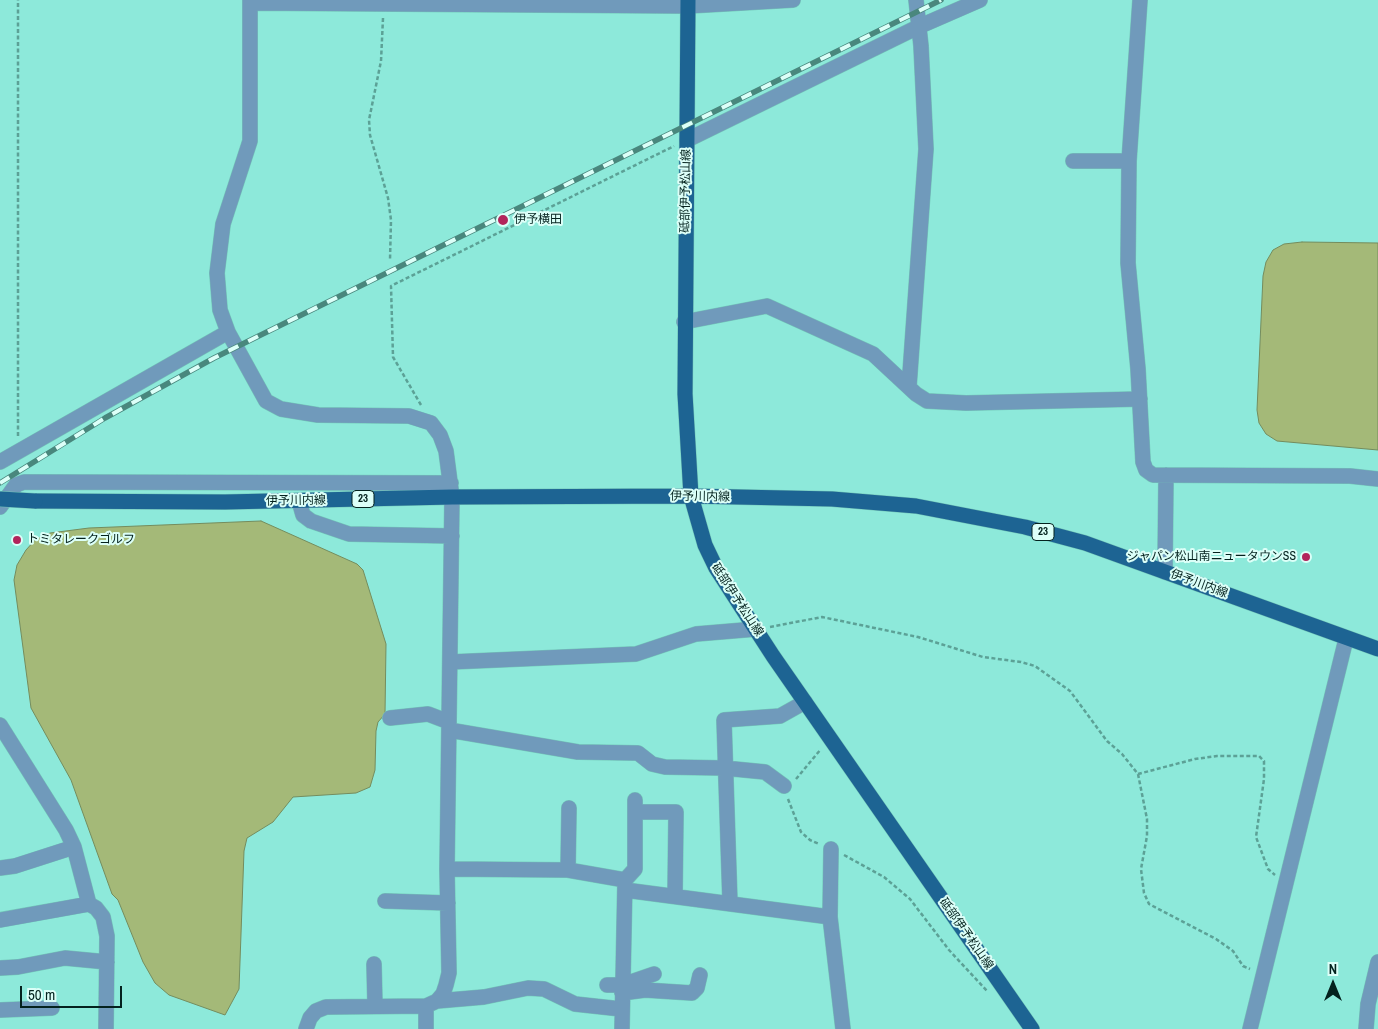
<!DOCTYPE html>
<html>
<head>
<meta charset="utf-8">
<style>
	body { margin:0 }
	#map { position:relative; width:1378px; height:1029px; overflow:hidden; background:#8de9da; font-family:"Archivo Narrow",sans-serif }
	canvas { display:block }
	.north { position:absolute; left:1308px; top:959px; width:50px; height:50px; -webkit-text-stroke:4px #dcfff8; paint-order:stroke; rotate:0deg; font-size:14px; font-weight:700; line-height:20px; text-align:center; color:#04221e }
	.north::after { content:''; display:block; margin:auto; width:18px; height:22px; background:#04221e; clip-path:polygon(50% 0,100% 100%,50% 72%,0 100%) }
	.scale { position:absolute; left:20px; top:986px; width:102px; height:22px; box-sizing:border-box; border:2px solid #04221e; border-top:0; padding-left:6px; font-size:15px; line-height:18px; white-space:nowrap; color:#04221e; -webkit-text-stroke:4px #dcfff8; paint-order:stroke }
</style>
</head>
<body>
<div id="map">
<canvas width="1378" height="1029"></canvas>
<div class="north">N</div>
<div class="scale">50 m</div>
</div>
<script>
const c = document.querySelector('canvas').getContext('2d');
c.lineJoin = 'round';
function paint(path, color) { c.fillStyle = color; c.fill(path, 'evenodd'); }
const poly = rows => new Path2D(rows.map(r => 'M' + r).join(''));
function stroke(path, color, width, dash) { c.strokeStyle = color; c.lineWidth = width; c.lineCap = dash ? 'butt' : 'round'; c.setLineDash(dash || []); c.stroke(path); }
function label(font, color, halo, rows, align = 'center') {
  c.font = font + ' "Archivo Narrow","Noto Sans JP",sans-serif'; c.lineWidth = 4; c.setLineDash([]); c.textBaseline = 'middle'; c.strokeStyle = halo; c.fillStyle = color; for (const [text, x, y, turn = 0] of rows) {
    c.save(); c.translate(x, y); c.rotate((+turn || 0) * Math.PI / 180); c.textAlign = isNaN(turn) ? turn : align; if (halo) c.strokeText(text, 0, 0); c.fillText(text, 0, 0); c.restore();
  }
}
const water = poly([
	[1302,242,1378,243,1378,450,1277,441,1266,434,1259,423,1257,410,1263,276,1266,262,1273,250,1284,244,1302,242],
	[261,521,357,564,363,570,386,644,385,714,378,722,376,731,375,770,370,787,356,793,293,797,273,822,247,838,244,851,239,989,225,1015,169,995,155,983,143,962,118,900,112,894,71,780,31,708,14,580,17,565,26,550,35,540,50,533,89,528,261,521]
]);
paint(water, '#a4b978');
stroke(water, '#748c5d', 1);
const minor = poly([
	[250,0,250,141,223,224,217,273,220,310,228,332,266,401,281,409,318,415,409,416,431,423,440,435,446,451,452,497,447,869,449,973,446,985,443,994,437,1001,426,1006,326,1007,316,1011,310,1018,306,1029],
	[1140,0,1129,161,1128,263,1138,369,1143,462,1146,470,1153,475,1350,476,1378,479],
	[250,3,688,6,793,0],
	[687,140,918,27,980,0],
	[1073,161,1129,161],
	[684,322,767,306,873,354,916,394,927,401,966,403,1140,399],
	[909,387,926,149,921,46,916,0],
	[0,462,228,332],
	[299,501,303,515,311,521,349,534,452,536],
	[0,507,16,485,24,482,451,483],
	[1165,572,1166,475],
	[450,662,636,654,696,634,756,629],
	[390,718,428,714,449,722],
	[0,725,66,830,74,847,89,904],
	[449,730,578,752,638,753,652,764,665,767,724,768,765,772,784,786],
	[635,812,676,812,675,896],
	[0,868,15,866,74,847],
	[447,869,568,870,625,880,622,1029],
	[568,870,569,808],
	[625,880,635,869,635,800],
	[625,890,830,917,843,1029],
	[385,901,448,903],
	[730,903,724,720,780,716,805,702],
	[830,917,831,849],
	[0,920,89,904,96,908,103,917,107,936,106,1029],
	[374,964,375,1006],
	[0,968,18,967,65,958,107,962],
	[607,985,622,985,654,974],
	[622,993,645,990,692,993,697,988,700,975],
	[437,1001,484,997,528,988,544,989,575,1004,621,1009],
	[426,1006,426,1029],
	[0,1010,52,1008],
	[1250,1029,1346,639],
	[1366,1029,1368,1004,1378,962]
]);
const major = poly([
	[688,0,685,394,691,496,705,545,716,568,773,656,1032,1029],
	[35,501,225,502,452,497,691,496,832,499,916,506,1025,527,1085,543,1378,649]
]);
stroke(minor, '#74c5b8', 16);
stroke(major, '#74c5b8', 16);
stroke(poly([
	[383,18,381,61,369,120,370,135,388,198,391,220,390,260],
	[421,405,393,357,391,286,674,146],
	[18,436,18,0],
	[770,627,822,617,918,637,983,657,1021,662,1035,666,1070,691,1107,741,1122,754,1138,774,1195,759,1217,756,1259,756,1264,761,1264,779,1256,837,1268,869,1275,875],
	[1138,774,1147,819,1147,836,1141,869,1144,893,1149,904,1216,939,1233,951,1243,966,1250,969],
	[796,779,821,749],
	[788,799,801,832,810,840,819,844],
	[844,855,884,877,910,899,949,950,987,991]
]), '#5ca196', 2.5, [4, 2.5]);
stroke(minor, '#709abb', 15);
stroke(major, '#1d6493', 15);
const rail = poly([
	[0,483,105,418,214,358,941,0]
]);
stroke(rail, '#49877d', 5.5);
stroke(rail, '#dcfff8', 4, [11]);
const majorBridge = poly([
	[0,499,35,501]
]);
stroke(majorBridge, '#74c5b8', 16, []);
stroke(majorBridge, '#1d6493', 15);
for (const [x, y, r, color] of [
	[503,220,6,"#b2245c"],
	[17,540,5,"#b2245c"],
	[1306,557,5,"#b2245c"]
]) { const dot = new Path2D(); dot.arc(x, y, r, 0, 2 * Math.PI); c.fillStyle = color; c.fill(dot); stroke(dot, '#dcfff8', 2); }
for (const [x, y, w] of [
	[363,499,22],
	[1043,532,22]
]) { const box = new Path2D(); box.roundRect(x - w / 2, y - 8.5, w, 17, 4); c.fillStyle = '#dcfff8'; c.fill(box); stroke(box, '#04221e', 1); }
label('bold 11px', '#04221e', null, [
	["23",363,499],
	["23",1043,532]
]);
label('12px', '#04221e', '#dcfff8', [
	["砥部伊予松山線",686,191,-89],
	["伊予川内線",700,497,1],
	["伊予川内線",296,501,-1],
	["伊予川内線",1199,584,20],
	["砥部伊予松山線",737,600,57],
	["砥部伊予松山線",966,934,55]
]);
label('12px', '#04221e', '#dcfff8', [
	["伊予横田",514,220],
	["トミタレークゴルフ",27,540],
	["ジャパン松山南ニュータウンSS",1296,557,"right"]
], 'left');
</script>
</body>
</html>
